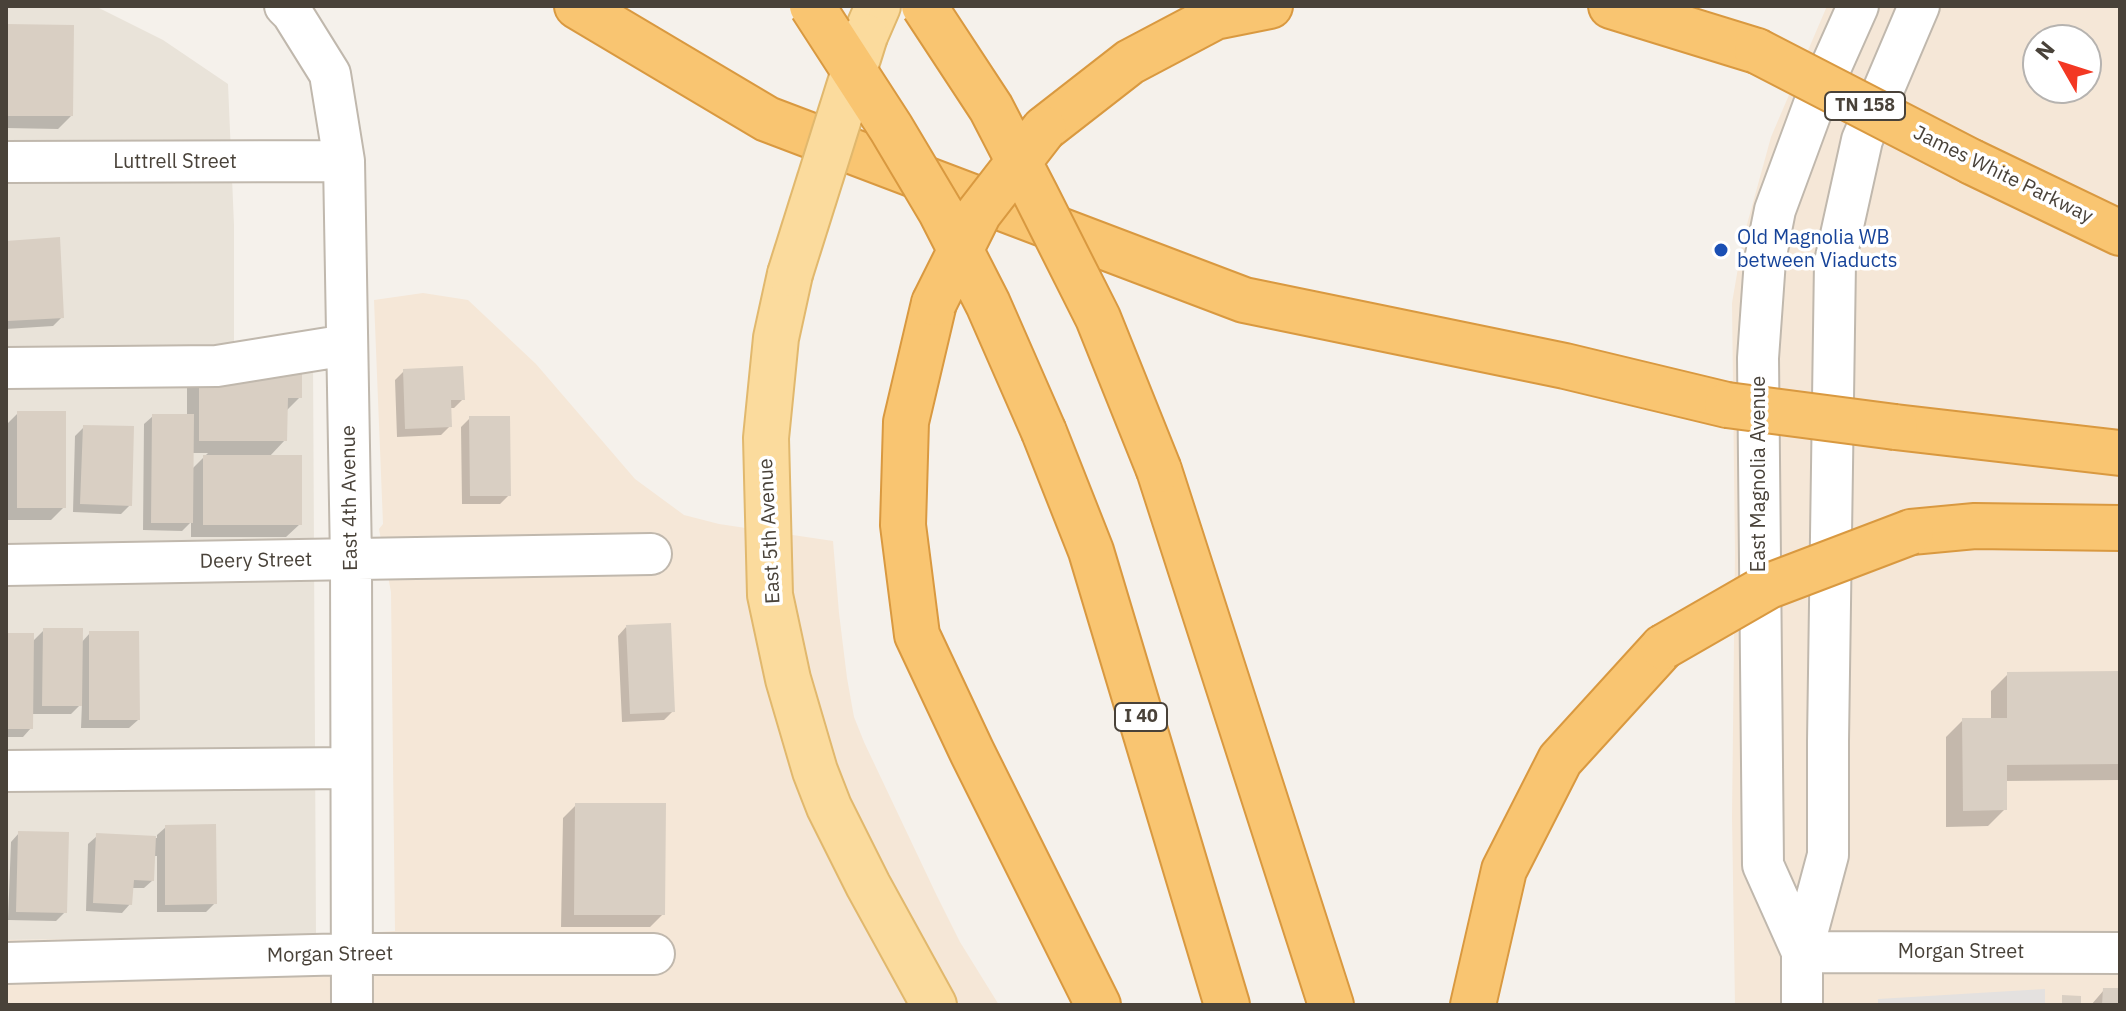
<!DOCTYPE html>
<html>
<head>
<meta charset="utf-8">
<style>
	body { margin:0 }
	#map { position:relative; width:2126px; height:1011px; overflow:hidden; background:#f5f1eb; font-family:"IBM Plex Sans",sans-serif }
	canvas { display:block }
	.frame { position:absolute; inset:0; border:8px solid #494239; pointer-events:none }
	.north { position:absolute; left:2022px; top:24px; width:80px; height:80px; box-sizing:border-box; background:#fff; border:2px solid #b6b3b0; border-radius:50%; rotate:309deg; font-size:22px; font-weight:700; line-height:32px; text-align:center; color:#494239 }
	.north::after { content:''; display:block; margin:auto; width:28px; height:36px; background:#f33823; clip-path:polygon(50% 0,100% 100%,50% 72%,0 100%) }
</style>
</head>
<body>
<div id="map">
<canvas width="2126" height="1011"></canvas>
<div class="frame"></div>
<div class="north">N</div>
</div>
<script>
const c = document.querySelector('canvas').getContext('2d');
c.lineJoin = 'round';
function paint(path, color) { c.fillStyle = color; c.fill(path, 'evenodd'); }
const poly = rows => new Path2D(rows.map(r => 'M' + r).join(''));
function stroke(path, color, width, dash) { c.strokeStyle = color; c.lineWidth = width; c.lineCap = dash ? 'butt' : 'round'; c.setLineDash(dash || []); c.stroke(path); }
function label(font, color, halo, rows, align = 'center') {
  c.font = font + ' "IBM Plex Sans",sans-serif'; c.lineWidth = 7; c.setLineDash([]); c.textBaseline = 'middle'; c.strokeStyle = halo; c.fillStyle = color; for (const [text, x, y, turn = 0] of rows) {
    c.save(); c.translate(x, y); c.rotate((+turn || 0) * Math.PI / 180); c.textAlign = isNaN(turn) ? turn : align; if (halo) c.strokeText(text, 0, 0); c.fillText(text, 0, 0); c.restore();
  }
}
paint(poly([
	[6,6,95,6,163,40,228,84,234,225,234,358,313,359,316,936,6,940]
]), '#e9e3d9');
paint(poly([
	[1827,6,2120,6,2120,1005,1735,1005,1732,817,1735,553,1732,303,1743,239,1771,137],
	[2038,40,2086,40,2086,88,2038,88],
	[423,293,468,300,536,364,635,479,684,515,719,524,833,541,839,613,847,678,854,717,864,742,936,894,960,942,999,1005,6,1005,6,940,316,936,395,931,391,592,379,529,383,524,374,300]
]), '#f5e7d7');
paint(poly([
	[2045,989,2045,1005,1878,1005,1878,999]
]), '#e4e1df');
paint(poly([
	[6,26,71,116,58,129,6,128],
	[58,239,62,317,53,326,6,329,6,243],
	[404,371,463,399,454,408,449,408,450,426,441,435,397,437,395,380],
	[200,373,300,397,286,411,285,440,269,457,300,524,286,537,191,537,191,522,182,531,143,530,144,424,153,416,187,416,187,386],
	[191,453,208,453,191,470],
	[18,413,64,507,51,520,6,520,6,425],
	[470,418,509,495,500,504,462,504,461,427],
	[84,427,130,505,121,514,73,512,75,436],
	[626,627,673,711,664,720,622,722,618,636],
	[44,630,81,643,90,633,138,720,129,728,81,728,82,703,71,714,31,714,31,728,23,737,6,737,6,635,32,642],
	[2120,673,2120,780,2005,781,2005,809,1988,826,1946,827,1946,737,1963,720,1991,720,1991,691,2008,674],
	[576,805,663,914,650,927,561,927,563,818],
	[166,827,215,903,206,912,157,912,157,856,154,856,153,880,144,888,131,888,130,904,122,913,86,911,88,844,97,836,157,838,157,835],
	[19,833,65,912,56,921,8,920,11,842],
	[2104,990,2120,990,2120,1005,2091,1005]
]), '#0003');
paint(poly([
	[6,24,74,25,73,116,6,116],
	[60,237,64,318,8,321,6,241],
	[463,366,465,400,451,400,452,427,405,429,403,369],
	[199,371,302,371,302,398,288,398,287,441,199,441],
	[17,411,66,411,66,508,17,508],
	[152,414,194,414,193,523,151,523],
	[469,416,510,416,511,496,470,496],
	[83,425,134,426,132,506,80,504],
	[203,455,302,455,302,525,203,525],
	[671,623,675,712,630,714,626,625],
	[43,628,83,628,82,706,42,706],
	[89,631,139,631,140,720,89,720],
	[6,633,34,633,33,729,6,729],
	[2120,671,2120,764,2007,765,2007,810,1963,811,1962,718,2007,718,2007,672],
	[575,803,666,803,665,915,574,915],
	[216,824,217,904,165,905,165,825],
	[18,831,69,832,67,913,16,912],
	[96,833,156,836,154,881,134,880,132,905,93,903],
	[2103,988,2120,988,2120,1005,2102,1005],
	[2062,995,2081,996,2081,1005,2062,1005]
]), '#d9cfc3');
const minor = poly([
	[285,6,292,13,330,74,344,161,351,560,352,1005],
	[6,162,344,161],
	[6,368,217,366,347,345],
	[6,565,651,554],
	[6,771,351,768],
	[1802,952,1763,865,1758,358,1765,260,1775,210,1813,107,1858,6],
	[1802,952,2120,953],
	[6,963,352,954,654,954],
	[1802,1005,1802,952,1828,855,1828,741,1835,262,1862,140,1919,6]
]);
const major = poly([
	[865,36,878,6],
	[790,274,776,338,766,438,770,595,788,679,815,771,829,807,868,885,934,1005]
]);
const highway = poly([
	[577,6,767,119,1244,300,1565,366,1727,405],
	[1611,6,1757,51],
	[1044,129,1130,62,1215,17,1270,6],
	[1972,162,2120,233],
	[934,303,906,422,903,525,917,635,972,752,1098,1005],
	[1895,427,2120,453],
	[1044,432,1091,551,1227,1005],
	[1159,470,1331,1005],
	[1911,532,1975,526,2120,528],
	[1473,1005,1504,870,1560,760,1663,647]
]);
stroke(minor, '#c0b8ad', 44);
stroke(major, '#e1b86d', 48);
stroke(highway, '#d99940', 48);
stroke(minor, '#fff', 40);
stroke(major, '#fbdb9d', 44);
stroke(highway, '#f9c571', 44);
const majorBridge = poly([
	[790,274,865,36]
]);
const highwayBridge = poly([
	[812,6,891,128,941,212,988,304,1044,432],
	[924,6,991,108,1036,195,1098,318,1159,470],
	[1757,51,1972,162],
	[934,303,979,213,1044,129],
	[1727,405,1895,427],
	[1663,647,1769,586,1911,532]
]);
stroke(majorBridge, '#e1b86d', 48, []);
stroke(highwayBridge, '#d99940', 48, []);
stroke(majorBridge, '#fbdb9d', 44);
stroke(highwayBridge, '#f9c571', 44);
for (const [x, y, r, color] of [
	[1721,250,8,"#1a4fb4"]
]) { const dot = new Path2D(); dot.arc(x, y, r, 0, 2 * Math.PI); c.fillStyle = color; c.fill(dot); stroke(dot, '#fff', 3); }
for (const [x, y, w] of [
	[1865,106,80],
	[1141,717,52]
]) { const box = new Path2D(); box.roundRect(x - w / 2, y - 14, w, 28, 6); c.fillStyle = '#fff'; c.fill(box); stroke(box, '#494239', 2); }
label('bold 18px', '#494239', null, [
	["TN 158",1865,106],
	["I 40",1141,717]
]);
label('20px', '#494239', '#fff', [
	["Luttrell Street",175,162],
	["James White Parkway",2003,175,26],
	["East Magnolia Avenue",1759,474,-90],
	["East 4th Avenue",350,498,-91],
	["East 5th Avenue",770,531,-93],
	["Deery Street",256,561,-1],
	["Morgan Street",1961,952],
	["Morgan Street",330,955,-1]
]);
label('20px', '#164399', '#fff', [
	["Old Magnolia WB",1737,238],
	["between Viaducts",1737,261]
], 'left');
</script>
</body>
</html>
